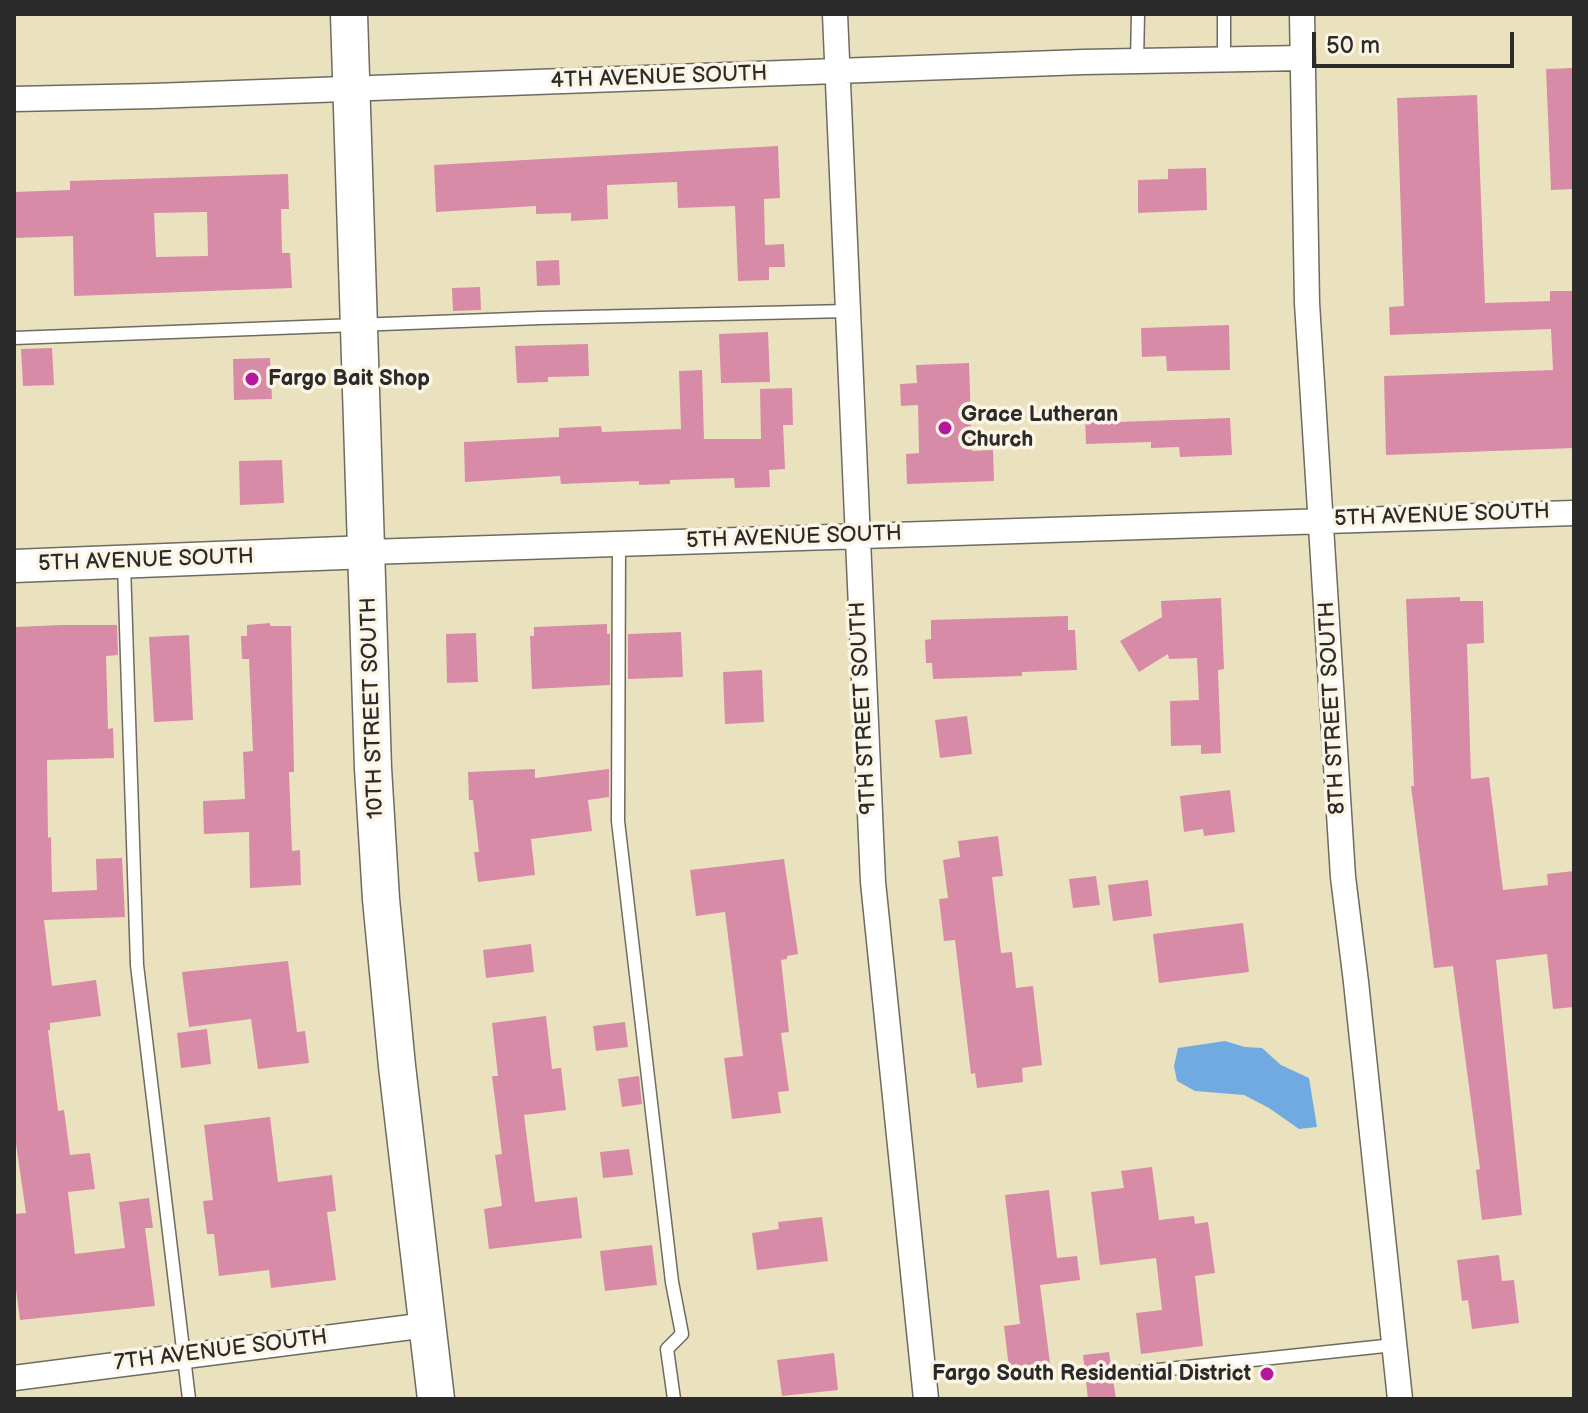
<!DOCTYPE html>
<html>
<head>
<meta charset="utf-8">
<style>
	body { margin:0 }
	#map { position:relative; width:1588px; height:1413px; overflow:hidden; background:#eae2bf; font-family:"Balsamiq Sans",sans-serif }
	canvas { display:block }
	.frame { position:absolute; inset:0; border:16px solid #2b2b2b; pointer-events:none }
	.scale { position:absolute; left:1312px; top:32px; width:202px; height:36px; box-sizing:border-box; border:4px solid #2b2b2b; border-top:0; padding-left:10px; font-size:24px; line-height:28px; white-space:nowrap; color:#2b2b2b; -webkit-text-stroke:6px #fcf5e5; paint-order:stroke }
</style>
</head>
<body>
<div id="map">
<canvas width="1588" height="1413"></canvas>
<div class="frame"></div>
<div class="scale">50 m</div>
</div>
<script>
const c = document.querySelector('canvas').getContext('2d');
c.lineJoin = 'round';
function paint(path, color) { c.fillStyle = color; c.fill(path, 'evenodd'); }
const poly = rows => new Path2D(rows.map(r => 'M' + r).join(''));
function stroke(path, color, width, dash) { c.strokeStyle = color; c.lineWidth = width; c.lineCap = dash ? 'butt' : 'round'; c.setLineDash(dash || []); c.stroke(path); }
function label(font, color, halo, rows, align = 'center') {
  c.font = font + ' "Balsamiq Sans",sans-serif'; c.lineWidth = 7; c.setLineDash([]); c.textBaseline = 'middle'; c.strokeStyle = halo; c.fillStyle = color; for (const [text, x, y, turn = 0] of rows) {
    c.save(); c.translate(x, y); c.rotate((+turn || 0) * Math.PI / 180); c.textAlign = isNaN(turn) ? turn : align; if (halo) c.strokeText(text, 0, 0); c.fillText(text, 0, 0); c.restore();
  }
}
paint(poly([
	[1225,1041,1245,1047,1262,1048,1281,1065,1309,1078,1317,1127,1299,1129,1269,1108,1244,1095,1195,1091,1177,1081,1174,1066,1178,1048]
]), '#70aae0');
paint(poly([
	[1574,68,1574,189,1551,190,1546,69],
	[1477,95,1485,303,1550,301,1550,291,1574,291,1574,448,1386,455,1384,376,1553,370,1551,329,1390,335,1389,307,1404,306,1397,98],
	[778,146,780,198,764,199,765,245,784,244,785,267,769,267,769,280,738,281,735,206,678,208,677,182,607,185,608,219,571,221,571,213,536,214,536,206,436,212,434,165],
	[1206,168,1207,210,1138,213,1138,180,1168,179,1168,169],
	[288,174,289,209,281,209,282,253,290,253,292,288,74,296,73,236,15,238,14,192,70,190,70,181],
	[207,212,208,256,156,257,154,213],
	[559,260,560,285,537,286,536,261],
	[480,287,481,310,453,311,452,288],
	[1229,325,1230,370,1167,371,1166,356,1142,357,1141,328],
	[768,332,770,382,721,383,719,334],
	[588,344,589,376,548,377,548,382,517,383,515,346],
	[52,348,54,385,23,386,21,349],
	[270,358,272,399,234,400,233,359],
	[969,363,972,451,993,450,994,481,907,484,906,454,919,453,918,405,901,406,900,384,917,383,916,365],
	[702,370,704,439,761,439,760,389,792,388,793,425,783,425,785,469,769,470,770,487,735,488,734,478,670,480,670,484,639,485,639,481,561,484,560,476,465,482,464,442,559,437,559,428,601,426,602,432,681,429,679,371],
	[1118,413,1118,422,1230,418,1232,455,1180,457,1179,447,1151,448,1151,442,1086,444,1085,414],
	[282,460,284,503,240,505,239,461],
	[1460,597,1460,601,1483,601,1484,643,1467,644,1471,779,1489,777,1503,890,1548,885,1547,874,1574,871,1574,1007,1553,1009,1547,954,1496,960,1522,1215,1482,1220,1476,1170,1480,1169,1453,966,1434,968,1411,786,1414,786,1406,599],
	[1221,598,1224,669,1218,670,1221,753,1201,754,1201,745,1171,746,1170,701,1199,700,1197,658,1169,659,1168,654,1139,672,1120,641,1162,617,1161,601],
	[1068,616,1068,630,1075,630,1077,670,1022,672,1022,676,933,679,932,663,926,663,925,640,931,639,931,620],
	[270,623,270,626,291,626,294,772,289,772,292,851,300,850,301,885,250,888,249,832,204,834,203,801,245,799,243,752,253,751,249,659,242,659,241,636,247,636,247,625],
	[607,624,607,634,610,634,610,685,532,689,530,636,534,636,534,627],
	[62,625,117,625,118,655,106,656,108,729,113,728,114,758,47,760,48,838,51,837,52,892,97,890,96,859,122,858,125,917,44,920,52,986,96,980,101,1016,50,1023,50,1030,48,1030,58,1111,64,1110,70,1155,90,1153,95,1189,68,1192,75,1254,125,1248,119,1202,149,1198,153,1228,145,1228,155,1306,20,1320,14,1274,14,1214,26,1213,14,1130,14,627],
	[681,632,683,677,628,679,628,634],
	[476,633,478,682,447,683,446,634],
	[189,635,193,720,154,722,149,637],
	[762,670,764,722,725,724,723,672],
	[967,716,972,754,940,758,935,720],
	[535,769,535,778,609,769,609,797,588,800,592,831,531,839,535,875,478,882,474,852,479,852,473,800,469,800,468,772],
	[1230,790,1235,832,1204,836,1203,829,1184,832,1180,796],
	[998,836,1003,876,992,877,1001,953,1012,952,1016,988,1033,986,1042,1065,1022,1068,1023,1082,977,1088,975,1073,971,1074,955,940,944,941,939,899,948,898,943,860,960,857,958,841],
	[784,859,798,954,787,956,787,959,781,960,789,1032,781,1033,789,1091,778,1092,781,1113,732,1119,724,1058,743,1056,725,912,696,916,690,870],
	[1096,876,1100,905,1073,908,1069,879],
	[1148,880,1152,916,1113,921,1108,885],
	[1243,923,1249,972,1159,983,1153,934],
	[531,944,534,972,486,978,483,950],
	[288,961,297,1032,305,1031,309,1063,258,1069,251,1019,189,1027,182,972],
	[546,1016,552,1069,561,1068,566,1110,524,1115,535,1202,577,1197,582,1238,489,1249,484,1209,502,1206,495,1155,502,1154,492,1076,498,1076,492,1023],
	[625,1022,628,1047,596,1051,593,1026],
	[207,1029,211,1064,181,1068,177,1033],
	[639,1076,642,1104,622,1107,618,1079],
	[270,1117,278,1182,332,1175,336,1211,327,1212,336,1280,271,1288,269,1270,219,1276,214,1234,207,1234,203,1201,213,1200,204,1125],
	[629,1149,633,1175,603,1178,600,1152],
	[1152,1167,1159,1220,1194,1216,1195,1224,1208,1222,1215,1273,1195,1276,1203,1346,1141,1354,1136,1313,1162,1310,1156,1258,1100,1265,1091,1192,1124,1188,1121,1171],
	[1049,1190,1057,1258,1077,1256,1080,1280,1040,1285,1050,1363,1009,1368,1004,1326,1020,1324,1005,1195],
	[822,1217,828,1261,757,1270,752,1233,779,1229,778,1222],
	[652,1245,657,1285,605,1291,600,1251],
	[1499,1255,1502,1281,1514,1280,1519,1323,1472,1329,1468,1300,1462,1301,1457,1260],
	[1109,1352,1116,1399,1088,1399,1083,1355],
	[834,1353,838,1390,782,1396,777,1360]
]), '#d88ba7');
const lane = poly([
	[1224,14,1224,59],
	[1137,61,1138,14],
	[14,338,540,318,848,311],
	[619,544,618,821,672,1282,682,1334,667,1349,674,1399],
	[124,565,137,965,189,1399],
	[1130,1373,1394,1345]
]);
const street = poly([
	[835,14,873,882,926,1399],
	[1302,14,1307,303,1343,877,1356,982,1400,1399],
	[14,99,153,96,1083,62,1303,58],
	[368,552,1574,513],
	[14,1378,427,1325]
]);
const secondary = poly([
	[14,566,368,552]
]);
const primary = poly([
	[349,14,373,768,381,899,397,1066,436,1399]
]);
stroke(lane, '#6e6b5f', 15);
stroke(street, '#6e6b5f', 27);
stroke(secondary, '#6e6b5f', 35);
stroke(primary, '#6e6b5f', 39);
stroke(lane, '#fff', 12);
stroke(street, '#fff', 24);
stroke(secondary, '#fff', 32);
stroke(primary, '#fff', 36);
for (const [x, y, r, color] of [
	[252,379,8,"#b5179e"],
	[945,428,8,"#b5179e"],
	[1267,1374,8,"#b5179e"]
]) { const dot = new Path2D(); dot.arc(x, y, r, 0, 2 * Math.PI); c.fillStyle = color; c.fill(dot); stroke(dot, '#fcf5e5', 3); }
label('22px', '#2b2b2b', '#fcf5e5', [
	["4TH AVENUE SOUTH",659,78,-2],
	["5TH AVENUE SOUTH",1442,516,-2],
	["5TH AVENUE SOUTH",794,538,-2],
	["5TH AVENUE SOUTH",146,561,-2],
	["10TH STREET SOUTH",373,708,-92],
	["9TH STREET SOUTH",864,708,-93],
	["8TH STREET SOUTH",1333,708,-93],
	["7TH AVENUE SOUTH",221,1351,-7]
]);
label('bold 22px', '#2b2b2b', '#fcf5e5', [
	["Fargo Bait Shop",268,379],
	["Grace Lutheran",961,415],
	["Church",961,440],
	["Fargo South Residential District",1251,1374,"right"]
], 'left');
</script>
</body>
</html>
